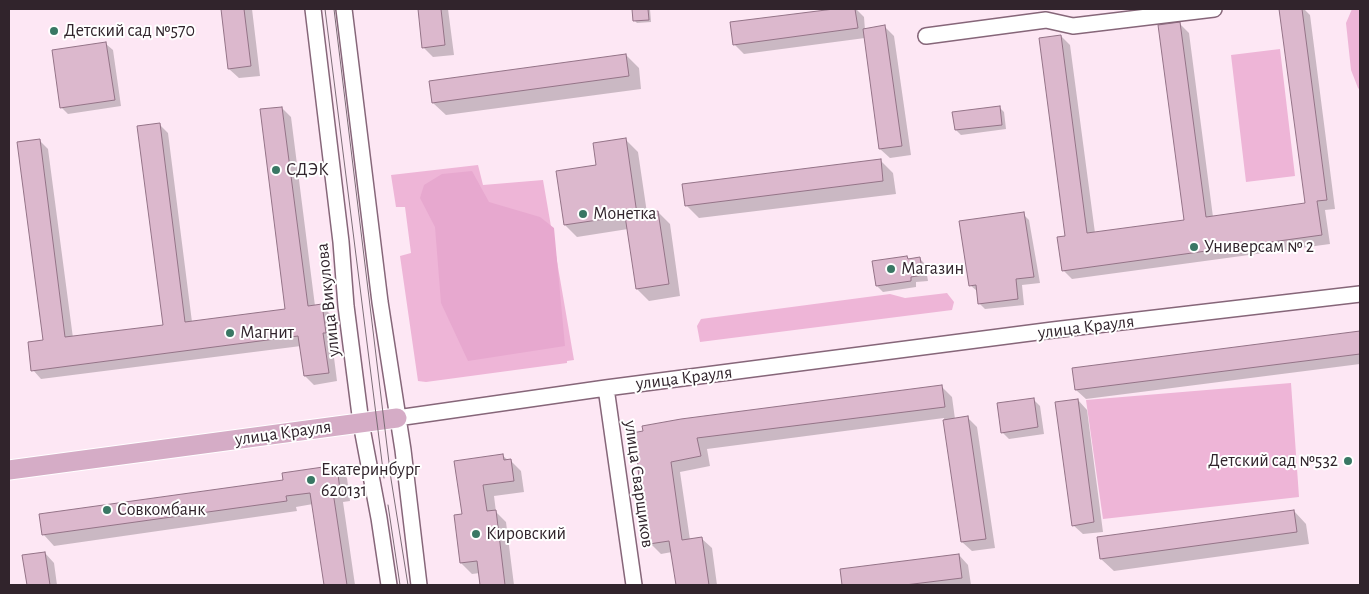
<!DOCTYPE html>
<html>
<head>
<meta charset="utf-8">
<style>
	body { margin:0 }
	#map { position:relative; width:1369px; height:594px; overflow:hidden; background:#fde7f4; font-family:"Alegreya Sans",sans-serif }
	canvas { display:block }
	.frame { position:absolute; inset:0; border:10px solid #31242c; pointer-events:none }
</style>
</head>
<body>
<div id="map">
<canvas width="1369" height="594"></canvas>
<div class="frame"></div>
</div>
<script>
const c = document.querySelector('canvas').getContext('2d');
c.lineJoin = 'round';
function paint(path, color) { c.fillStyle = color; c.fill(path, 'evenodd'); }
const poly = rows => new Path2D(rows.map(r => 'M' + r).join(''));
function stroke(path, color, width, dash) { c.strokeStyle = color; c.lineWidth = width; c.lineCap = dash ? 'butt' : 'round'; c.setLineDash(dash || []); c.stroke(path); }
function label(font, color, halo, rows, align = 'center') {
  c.font = font + ' "Alegreya Sans",sans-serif'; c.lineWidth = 4; c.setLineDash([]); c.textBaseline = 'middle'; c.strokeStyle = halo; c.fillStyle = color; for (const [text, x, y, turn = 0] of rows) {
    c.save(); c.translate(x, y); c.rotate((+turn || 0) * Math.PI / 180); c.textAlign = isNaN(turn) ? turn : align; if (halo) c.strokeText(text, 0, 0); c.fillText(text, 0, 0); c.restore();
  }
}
paint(poly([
	[1352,9,1360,9,1360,90,1358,88,1351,70,1346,23],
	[1280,49,1295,176,1246,182,1231,55],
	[478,165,483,185,543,180,574,360,567,361,567,363,426,382,418,381,400,256,411,253,405,207,396,207,391,175],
	[947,293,954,302,952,310,700,342,697,326,701,319,890,294,905,298],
	[1291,383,1299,497,1103,519,1086,400]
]), '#eeb5d7');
paint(poly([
	[472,171,489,202,540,217,554,228,565,346,468,361,441,303,435,227,420,198,424,185,442,174]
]), '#e7a8cf');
paint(poly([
	[222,9,252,9,260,76,239,78,229,69],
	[419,9,448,9,454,55,433,57,424,48],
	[633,9,650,9,651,22,637,23,634,20],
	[843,9,856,9,864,17,865,30,885,27,894,36,911,155,890,158,880,149,865,38,744,54,734,44,731,24],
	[1280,9,1304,9,1310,15,1335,209,1325,210,1330,244,1072,279,1063,270,1066,237,1061,36,1070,45,1095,233,1185,221,1180,24,1189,33,1213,217,1306,204],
	[106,44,113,50,121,106,68,114,61,107],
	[626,55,639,68,641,89,446,115,433,103],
	[999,107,1004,112,1006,129,961,135,956,130,954,113],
	[282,108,291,117,315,306,322,306,330,314,334,341,332,342,337,381,314,385,305,376,301,346,41,379,33,370,44,341,40,141,48,149,73,338,164,326,159,124,168,133,192,322,287,310],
	[626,140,638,152,647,213,658,212,670,224,680,296,649,301,637,289,628,229,577,237,565,225,598,166],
	[880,160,893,173,896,194,699,218,686,205],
	[1023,214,1029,220,1040,283,1022,285,1024,305,985,309,979,303,977,291,970,285],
	[907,257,909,260,919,258,925,264,928,281,916,282,916,287,883,292,877,286],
	[1360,333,1360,364,1086,399,1076,390,1074,369],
	[942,387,952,397,955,419,967,417,977,427,995,548,972,551,962,542,944,418,707,449,710,466,680,472,690,540,701,538,712,548,717,585,677,585,672,552,661,554,650,543,634,434],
	[1033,399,1040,406,1044,434,1009,439,1002,432],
	[1078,400,1087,410,1103,532,1083,534,1073,525],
	[503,456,508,460,510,460,521,471,524,492,494,496,496,512,506,522,514,585,482,585,480,573,472,574,461,563,464,515,456,462],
	[336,467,347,478,350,501,343,502,355,585,325,585,313,504,296,507,297,511,54,546,44,535,285,481],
	[1294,511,1306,524,1309,544,1114,571,1101,559],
	[45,553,54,563,57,585,28,585,24,556],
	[959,555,968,565,971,585,843,585,841,570]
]), '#0003');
const building = poly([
	[221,9,244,9,251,66,228,69,221,9],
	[418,9,441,9,445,45,422,48,418,9],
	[632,9,648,9,649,20,633,21,632,9],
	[834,9,855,9,858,28,733,45,730,22,834,9],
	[1279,9,1302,9,1327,200,1317,201,1322,235,1062,271,1057,237,1065,236,1039,38,1061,35,1087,233,1184,220,1158,25,1180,22,1206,217,1305,203,1279,9],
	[885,25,902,146,879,149,863,29,885,25],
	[106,42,115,100,60,108,52,50,106,42],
	[626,54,629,76,432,103,429,81,626,54],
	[1000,106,1002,125,955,130,952,112,1000,106],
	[282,107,308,306,322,304,326,333,323,333,329,373,304,376,298,336,31,371,28,342,43,340,17,142,40,139,65,337,163,325,137,126,160,123,185,322,285,309,260,109,282,107],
	[626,138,637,214,658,211,669,284,636,289,625,216,564,225,556,171,596,165,593,143,626,138],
	[881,159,883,181,685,206,682,184,881,159],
	[1024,212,1034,277,1016,279,1018,299,978,304,976,285,969,286,959,221,1024,212],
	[907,256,908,259,920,257,923,275,911,277,911,281,876,286,872,261,907,256],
	[1360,331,1360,354,1075,390,1072,368,1360,331],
	[942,385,945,407,697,438,701,456,671,462,682,540,702,537,709,585,676,585,669,541,649,544,638,470,639,470,632,433,643,431,642,426,681,419,942,385],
	[1034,398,1038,427,1001,433,997,403,1034,398],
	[1078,399,1094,522,1072,526,1055,402,1078,399],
	[968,416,986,539,961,542,943,420,968,416],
	[503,454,504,460,511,459,514,481,483,485,487,511,496,510,505,585,480,585,477,561,460,563,454,515,462,514,454,461,503,454],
	[337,465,340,491,333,492,347,585,324,585,310,493,286,496,287,501,42,535,39,514,283,480,282,473,337,465],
	[1294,510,1297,532,1100,559,1097,537,1294,510],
	[45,552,50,585,27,585,22,555,45,552],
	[959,554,962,578,905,585,842,585,840,569,959,554]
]);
paint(building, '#dcb8cd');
stroke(building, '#947387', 1);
const minor = poly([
	[313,9,341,242,346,306,361,423,379,518,389,585],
	[344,9,380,302,403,450,419,585],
	[926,36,1046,20,1073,26,1214,9],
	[606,388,634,585],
	[397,418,606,388,1053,330,1360,294]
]);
const major = poly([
	[9,470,397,418]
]);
stroke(minor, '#866679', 18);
stroke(major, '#fff', 21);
stroke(minor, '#fff', 15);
stroke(major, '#d5acc6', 19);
stroke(poly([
	[325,9,384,478],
	[334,9,391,479,408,585],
	[388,505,400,585]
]), '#7c6c76', 1);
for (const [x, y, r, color] of [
	[54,31,5,"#397764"],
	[276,170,5,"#397764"],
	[583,214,5,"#397764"],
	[1194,247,5,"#397764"],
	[891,269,5,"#397764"],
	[230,333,5,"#397764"],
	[1348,461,5,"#397764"],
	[311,480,5,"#397764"],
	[107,510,5,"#397764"],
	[476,534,5,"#397764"]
]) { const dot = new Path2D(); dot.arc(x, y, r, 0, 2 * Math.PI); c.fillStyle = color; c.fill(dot); stroke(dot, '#fff', 2); }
label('18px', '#31242c', '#fff', [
	["Детский сад №570",64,31],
	["СДЭК",286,170],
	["Монетка",593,214],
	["Универсам № 2",1204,247],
	["Магазин",901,269],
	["Магнит",240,333],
	["Детский сад №532",1338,461,"right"],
	["Екатеринбург",321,470],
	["620131",321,491],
	["Совкомбанк",117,510],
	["Кировский",486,534]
], 'left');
label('18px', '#31242c', '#fff', [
	["улица Викулова",328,300,-96],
	["улица Крауля",1086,327,-7],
	["улица Крауля",684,378,-7],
	["улица Крауля",283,433,-8],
	["улица Сварщиков",639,484,82]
]);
</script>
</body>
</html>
